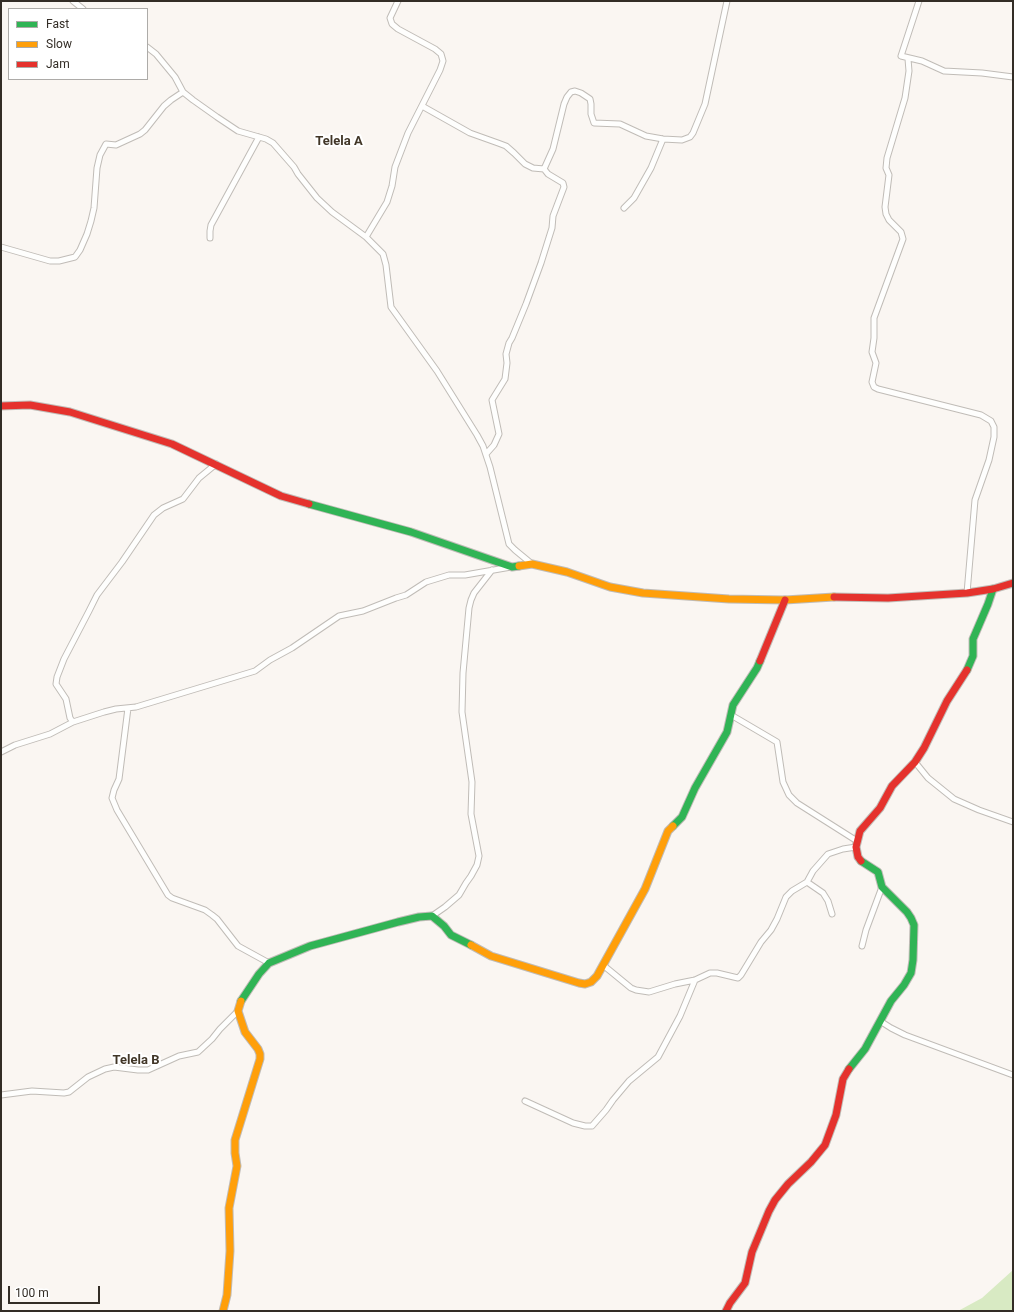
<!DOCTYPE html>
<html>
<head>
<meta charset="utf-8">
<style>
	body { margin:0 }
	#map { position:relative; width:1014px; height:1312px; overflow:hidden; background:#faf6f2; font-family:Roboto,sans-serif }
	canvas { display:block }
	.frame { position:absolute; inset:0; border:2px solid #332d26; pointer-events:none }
	.legend { position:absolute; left:8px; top:8px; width:140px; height:72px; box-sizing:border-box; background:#fff; border:1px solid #adaba8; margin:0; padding:5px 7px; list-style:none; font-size:12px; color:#332d26 }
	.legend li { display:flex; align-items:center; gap:8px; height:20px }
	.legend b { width:20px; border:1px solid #adaba8 }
	.scale { position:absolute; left:8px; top:1286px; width:92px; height:18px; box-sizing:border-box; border:2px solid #332d26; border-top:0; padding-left:5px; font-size:12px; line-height:14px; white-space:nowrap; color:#332d26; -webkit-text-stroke:3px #fff; paint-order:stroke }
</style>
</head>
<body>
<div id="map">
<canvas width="1014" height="1312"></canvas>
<div class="frame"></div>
<ul class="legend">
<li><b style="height:5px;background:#30b455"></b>Fast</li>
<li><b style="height:5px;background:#ff9f0a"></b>Slow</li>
<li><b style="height:5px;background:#e5322d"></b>Jam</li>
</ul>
<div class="scale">100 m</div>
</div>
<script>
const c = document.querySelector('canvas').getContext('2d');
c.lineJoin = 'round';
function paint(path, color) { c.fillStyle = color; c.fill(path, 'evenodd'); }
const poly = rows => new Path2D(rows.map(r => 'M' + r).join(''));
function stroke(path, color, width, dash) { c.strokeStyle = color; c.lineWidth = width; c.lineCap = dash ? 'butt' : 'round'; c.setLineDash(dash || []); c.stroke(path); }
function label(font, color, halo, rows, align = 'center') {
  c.font = font + ' Roboto,sans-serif'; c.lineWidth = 4; c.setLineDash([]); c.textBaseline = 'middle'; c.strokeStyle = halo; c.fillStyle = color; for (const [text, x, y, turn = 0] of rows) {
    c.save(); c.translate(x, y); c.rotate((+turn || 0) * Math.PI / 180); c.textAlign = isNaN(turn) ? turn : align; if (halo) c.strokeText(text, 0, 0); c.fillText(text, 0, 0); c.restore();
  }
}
paint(poly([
	[1013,1270,1013,1311,958,1311,982,1298]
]), '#d8eac3');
const street = poly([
	[73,1,83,9],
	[919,1,901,56,922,61,944,71,982,73,1013,77],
	[147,47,156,54,175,77,183,92,193,100,217,117,238,131,266,139,273,143,294,167,298,174,317,198,332,212,366,237,383,254,386,265,391,307,437,371,477,435,483,446,490,467,509,544,515,550,532,564],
	[908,59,909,71,905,98,887,158,886,168,889,175,885,207,886,214,889,220,901,232,903,239,874,318,874,338,872,352,876,363,872,382,874,387,878,389,981,415,991,421,994,427,994,437,989,460,975,500,967,593],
	[422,106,470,133,498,143,506,146,514,153,525,164,533,168,544,169,548,174,563,183,564,187,553,216,552,228,541,263,526,304,512,338,509,343,506,354,507,363,505,379,492,400,499,434,494,445,486,454],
	[544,169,553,149,564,104,567,97,571,92,575,91,581,93,590,99,591,104,591,114,594,123,620,124,646,136,663,139,682,140,690,137,693,133,705,104,727,1],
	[624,208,634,198,651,168,663,139],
	[366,237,387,202,392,186,395,167,408,133,440,70,443,61,441,54,435,49,398,29,392,24,390,18,398,1],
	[210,238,210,231,211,225,259,137],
	[1,247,50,261,59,261,75,257,80,250,87,234,91,221,94,208,97,168,100,155,106,144,116,145,140,134,145,130,164,106,171,100,183,92],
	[128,708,119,779,114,790,112,798,117,810,168,895,172,898,205,910,212,915,217,919,238,946,269,963],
	[731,715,777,742,783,782,789,795,797,803,857,841],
	[73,722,70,718,66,699,56,684,57,677,64,659,89,611,97,595,122,562,154,515,163,508,183,499,199,478,216,464],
	[1,752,15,745,50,734,73,722,104,712,116,709,136,707,255,671,270,660,292,648,339,616,363,611,396,598,406,595,426,582,449,575,465,575,511,567],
	[915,762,928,778,954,799,979,810,1013,822],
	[807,882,823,893,828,901,832,914],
	[432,916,445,907,459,895,466,883,471,876,477,865,479,856,471,814,472,782,462,712,463,673,469,608,471,600,474,593,492,570],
	[862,946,866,930,882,887],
	[603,965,631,988,636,990,649,992,675,984,695,980,710,973,717,973,738,978,741,975,761,942,771,930,777,919,786,897,792,891,807,882,813,871,828,854,843,849,856,847],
	[880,1021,891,1028,905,1035,1013,1075],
	[1,1095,32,1091,64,1093,69,1092,88,1077,105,1069,114,1067,138,1070,148,1070,179,1056,198,1052,212,1039,220,1029,238,1011],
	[525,1101,573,1123,585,1126,592,1126,606,1110,613,1100,629,1081,658,1057,680,1016,695,980]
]);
const fast = poly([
	[309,504,411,532,512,567,519,566],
	[967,670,973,656,973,639,988,604,993,589],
	[673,826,682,817,695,788,727,732,733,705,757,668,760,661],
	[241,1001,259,974,269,963,310,946,398,922,419,917,432,916,444,926,451,935,471,945],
	[849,1069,865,1049,891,1001,904,985,911,973,913,960,914,925,911,918,907,912,882,887,878,872,861,861]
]);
const slow = poly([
	[519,566,532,564,567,572,610,587,643,593,729,599,785,600,834,597],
	[471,945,491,956,579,983,585,984,591,982,597,976,645,889,668,831,673,826],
	[223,1311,227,1295,230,1251,229,1208,237,1166,235,1153,235,1140,260,1059,260,1054,258,1049,245,1032,238,1011,241,1001]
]);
const jam = poly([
	[1,406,30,405,70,412,172,444,281,496,309,504],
	[834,597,888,598,967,593,993,589,1013,583],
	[760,661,785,600],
	[861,861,858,857,856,847,860,831,880,808,892,786,915,762,924,748,947,701,967,670],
	[726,1311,730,1303,745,1283,752,1252,769,1211,775,1200,788,1184,811,1162,825,1145,836,1115,843,1079,849,1069]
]);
stroke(street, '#c0bcb7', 7);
stroke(fast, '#c0bcb7', 9);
stroke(slow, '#c0bcb7', 9);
stroke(jam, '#c0bcb7', 9);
stroke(street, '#fefefd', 5);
stroke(fast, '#30b455', 7);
stroke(slow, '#ff9f0a', 7);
stroke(jam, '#e5322d', 7);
label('bold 13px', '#413627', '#fff', [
	["Telela A",339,142],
	["Telela B",136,1061]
]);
</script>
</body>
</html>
